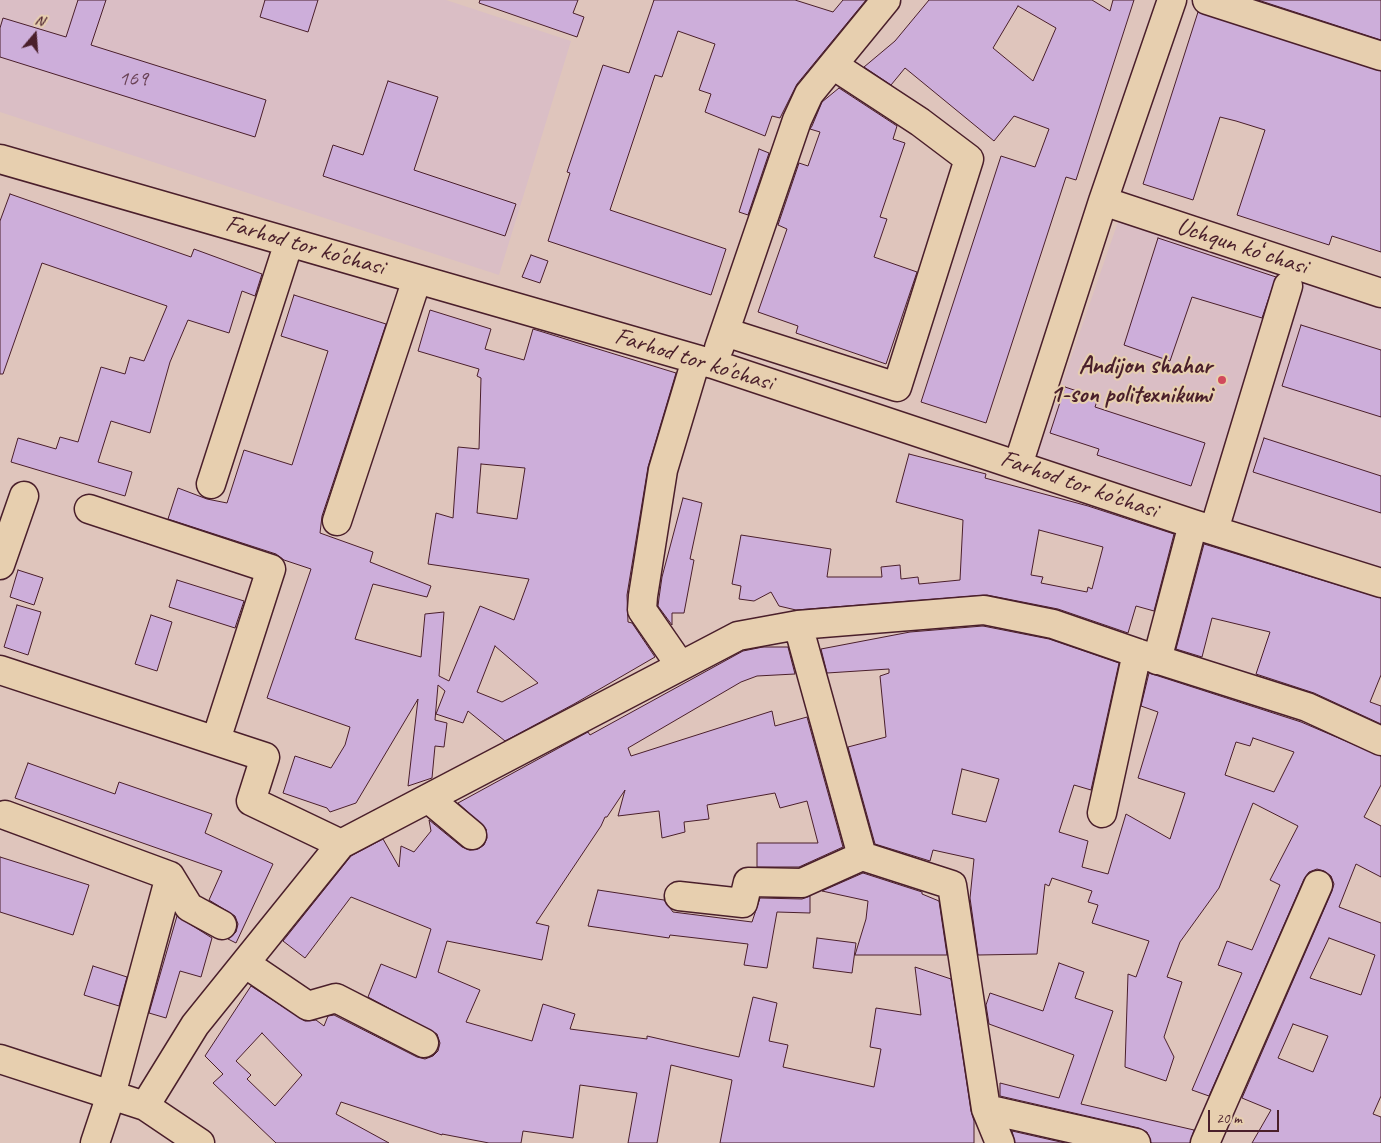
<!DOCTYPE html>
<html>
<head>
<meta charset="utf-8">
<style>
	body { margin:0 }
	#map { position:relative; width:1381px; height:1143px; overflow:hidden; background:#dfc5bc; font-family:Caveat,sans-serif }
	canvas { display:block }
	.north { position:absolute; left:10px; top:10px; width:50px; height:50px; -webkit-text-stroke:4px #e7cfaf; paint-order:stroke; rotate:18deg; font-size:14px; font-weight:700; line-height:20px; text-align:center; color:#4a1f2b }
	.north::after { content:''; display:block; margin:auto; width:18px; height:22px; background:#4a1f2b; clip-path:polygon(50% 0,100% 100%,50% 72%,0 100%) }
	.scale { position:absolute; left:1208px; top:1110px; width:71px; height:22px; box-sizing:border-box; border:2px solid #4a1f2b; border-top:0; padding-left:6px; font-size:15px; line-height:18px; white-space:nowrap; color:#4a1f2b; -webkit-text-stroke:4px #e7cfaf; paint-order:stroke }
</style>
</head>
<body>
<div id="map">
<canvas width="1381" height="1143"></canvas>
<div class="north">N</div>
<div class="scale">20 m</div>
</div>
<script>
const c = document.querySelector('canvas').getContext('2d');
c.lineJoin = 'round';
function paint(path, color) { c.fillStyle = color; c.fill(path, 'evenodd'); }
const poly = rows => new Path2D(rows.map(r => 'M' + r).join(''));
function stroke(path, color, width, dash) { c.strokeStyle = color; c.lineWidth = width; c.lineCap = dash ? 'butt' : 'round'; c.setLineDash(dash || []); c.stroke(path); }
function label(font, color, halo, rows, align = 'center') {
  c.font = font + ' Caveat,sans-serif'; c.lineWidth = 4; c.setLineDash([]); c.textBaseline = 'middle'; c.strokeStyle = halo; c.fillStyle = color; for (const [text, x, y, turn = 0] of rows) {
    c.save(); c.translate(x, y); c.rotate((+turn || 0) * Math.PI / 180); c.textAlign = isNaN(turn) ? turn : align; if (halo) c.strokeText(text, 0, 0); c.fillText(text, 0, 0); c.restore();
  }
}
paint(poly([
	[0,0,446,0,571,41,499,275,0,112],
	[1119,219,1381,305,1381,568,1037,456]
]), '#dabec5');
const building = poly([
	[78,0,106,0,91,45,266,100,255,137,0,57,0,28,3,18,66,37,78,0],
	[265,0,318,0,308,32,260,17,265,0],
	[480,0,578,0,573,13,584,17,577,37,479,3,480,0],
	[654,0,795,0,833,12,843,0,866,0,797,84,780,118,772,116,765,136,705,112,711,94,699,90,715,44,678,31,662,77,655,75,610,210,726,249,711,295,548,241,570,173,567,172,603,65,629,73,654,0],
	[929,0,1092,0,1110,11,1113,0,1134,0,1076,180,1066,177,986,423,921,402,1001,156,1035,167,1049,129,1014,116,994,141,905,68,891,85,864,67,895,41,929,0],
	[1018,6,1056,28,1033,81,993,48,1018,6],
	[1258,0,1381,0,1381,40,1258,0],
	[1198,12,1381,71,1381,252,1332,236,1329,245,1237,215,1265,130,1236,121,1220,117,1193,200,1143,184,1198,12],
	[388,81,438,97,414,170,516,204,505,236,323,176,333,145,363,155,388,81],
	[839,88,897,126,893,139,905,143,880,217,887,219,874,257,917,272,886,364,796,333,798,326,758,312,787,229,778,225,799,163,808,166,820,132,810,129,812,126,822,102,839,88],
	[759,149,769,153,748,215,739,212,759,149],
	[10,194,191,257,194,249,262,274,255,296,242,291,229,333,188,320,170,362,150,433,111,421,98,462,132,472,125,496,11,462,18,438,56,449,60,437,78,442,101,367,125,374,130,357,144,361,167,306,42,263,3,374,0,374,0,221,10,194],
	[1158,238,1276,277,1262,318,1192,297,1170,361,1124,345,1158,238],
	[531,255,548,261,540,283,522,277,531,255],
	[294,295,386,324,322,516,320,533,373,552,370,562,431,586,427,597,373,584,355,639,421,657,425,614,444,612,439,676,449,681,480,606,514,620,529,579,428,564,436,513,453,518,458,447,479,449,481,378,477,376,479,369,418,351,430,310,491,329,485,349,524,360,533,329,676,373,648,467,627,595,628,622,632,623,655,657,574,704,505,741,468,711,463,723,436,714,445,691,438,685,435,720,447,723,444,747,435,746,432,778,408,786,418,699,356,803,330,812,327,808,283,793,295,756,331,768,345,745,350,727,267,698,311,569,284,560,276,554,168,519,178,488,207,499,227,503,244,450,292,465,328,351,281,336,294,295],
	[481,464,525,468,517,519,477,513,481,464],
	[495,646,538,683,502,702,477,692,495,646],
	[1301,325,1381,350,1381,417,1282,386,1301,325],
	[1065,387,1098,398,1095,407,1205,443,1191,486,1097,455,1099,449,1050,433,1065,387],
	[1264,438,1381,476,1381,513,1253,472,1264,438],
	[909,454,986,474,985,478,1088,506,1174,534,1154,611,1136,606,1128,633,1058,609,987,595,796,610,779,606,771,592,754,601,739,599,741,586,732,584,741,535,831,549,827,577,882,577,881,567,900,565,901,579,918,577,919,584,960,580,963,520,896,502,909,454],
	[1039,530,1103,547,1092,589,1088,587,1087,592,1041,583,1043,577,1031,575,1039,530],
	[683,498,702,503,690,559,694,560,684,613,672,613,672,625,658,606,659,598,662,577,683,498],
	[1204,544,1381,598,1381,675,1370,702,1381,706,1381,724,1314,693,1256,674,1270,632,1212,618,1202,657,1176,649,1204,544],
	[18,570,43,578,34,605,10,597,18,570],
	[177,580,244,601,235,628,169,607,177,580],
	[17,605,41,612,28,655,4,647,17,605],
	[151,615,172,622,157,671,135,664,151,615],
	[983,626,1049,639,1119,663,1091,790,1074,785,1059,832,1088,841,1082,867,1108,874,1126,814,1170,839,1185,793,1138,778,1158,712,1141,706,1149,673,1301,722,1381,756,1381,785,1364,817,1381,826,1381,877,1356,864,1339,907,1381,923,1381,1096,1373,1114,1381,1117,1381,1143,1252,1143,1271,1110,1242,1098,1332,891,1334,884,1331,876,1324,871,1317,869,1309,872,1304,879,1209,1096,1192,1090,1242,973,1218,965,1227,941,1252,950,1280,885,1270,880,1298,826,1253,803,1219,888,1180,942,1167,977,1182,982,1164,1037,1174,1057,1166,1081,1125,1067,1128,974,1136,977,1149,941,1092,923,1098,905,1088,902,1092,891,1052,878,1049,886,1045,884,1037,954,978,955,970,898,974,859,933,850,930,861,875,844,848,747,886,737,880,676,889,673,889,669,827,673,821,649,910,632,983,626],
	[1253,738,1294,752,1274,792,1225,775,1236,742,1250,746,1253,738],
	[962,769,999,779,986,822,952,814,962,769],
	[1329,938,1375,955,1361,995,1310,978,1329,938],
	[1293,1024,1328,1036,1313,1072,1278,1058,1293,1024],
	[763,647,788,647,795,674,757,676,741,682,628,748,631,756,772,711,775,726,807,717,843,847,799,867,757,867,757,843,818,843,807,801,780,808,775,793,707,805,709,819,684,822,685,832,662,838,659,811,618,816,625,790,607,817,605,817,601,826,536,923,549,926,542,960,447,941,438,972,480,990,466,1022,532,1041,543,1004,575,1014,570,1029,647,1039,647,1036,739,1057,753,997,777,1003,769,1041,788,1045,783,1067,874,1087,881,1049,870,1047,876,1008,921,1015,915,967,951,979,971,1111,974,1121,974,1143,720,1143,732,1080,671,1065,657,1143,628,1143,637,1093,580,1085,573,1138,523,1131,521,1143,489,1143,442,1134,442,1135,341,1102,336,1114,389,1143,276,1143,213,1083,223,1074,205,1056,251,986,305,1021,316,1020,324,1026,328,1016,334,1015,417,1057,425,1059,433,1056,438,1051,440,1043,437,1034,368,997,381,964,416,978,431,929,351,897,305,958,283,941,351,856,383,839,399,867,401,846,414,852,431,831,429,820,462,847,470,850,478,849,484,845,487,838,486,829,458,803,588,732,590,735,743,651,763,647],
	[262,1033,302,1075,275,1106,247,1079,251,1075,236,1061,262,1033],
	[28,763,115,794,119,782,212,814,205,833,273,864,236,943,228,939,236,932,238,924,235,916,209,900,222,871,15,798,28,763],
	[0,857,89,885,73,935,0,912,0,857],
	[863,873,922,892,922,894,939,901,947,955,855,955,866,919,868,901,822,891,863,873],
	[598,890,664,900,673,912,752,922,760,898,802,899,810,896,810,913,777,912,767,968,744,965,748,944,670,935,669,938,588,926,598,890],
	[177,916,212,938,201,977,180,971,166,1018,149,1013,177,916],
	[817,938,856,943,852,973,813,968,817,938],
	[1059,963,1084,972,1075,998,1113,1011,1081,1104,1194,1130,1190,1143,1151,1143,1147,1132,1139,1128,1000,1096,1000,1083,1059,1098,1074,1055,989,1024,986,1005,990,993,1043,1011,1059,963],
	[93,966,127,977,119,1006,84,995,93,966],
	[1012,1131,1065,1143,1015,1143,1012,1131]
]);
paint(building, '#cdaeda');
stroke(building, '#4a1f2b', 1);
const minor = poly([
	[1207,0,1381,56],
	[0,159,713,364,1193,524,1381,583],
	[1103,201,1381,293],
	[725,332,897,387,969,159,920,122,833,65],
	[719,348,797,120,809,94,886,0],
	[1018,465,1103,201,1172,0],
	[211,484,289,242],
	[89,509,271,569,216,740],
	[337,521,417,279],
	[1214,530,1288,286],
	[0,565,24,496],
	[798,625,862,856,952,885,986,1109,1000,1143],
	[1157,660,1193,524],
	[680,665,642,610,643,596,663,470,696,360],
	[0,670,265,757,251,801,341,844],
	[429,799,472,835],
	[1102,813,1137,653],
	[5,815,170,876,189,907,222,925],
	[679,896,743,903,748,882,802,883,862,856],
	[246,964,308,1006,336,998,424,1043],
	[0,1059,145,1106,200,1143],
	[145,1106,195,1025,341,844,738,636,798,625,984,610,1053,624,1137,653,1307,707,1381,741],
	[986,1109,1136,1143],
	[95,1143,111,1095,170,876],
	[1205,1143,1318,885]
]);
stroke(minor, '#4a1f2b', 31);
stroke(minor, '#e7cfaf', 28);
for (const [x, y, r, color] of [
	[1222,380,5,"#d1495b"]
]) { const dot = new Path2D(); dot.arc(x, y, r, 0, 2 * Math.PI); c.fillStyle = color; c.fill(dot); stroke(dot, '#e7cfaf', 2); }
label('22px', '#6b4357', null, [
	["169",133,79]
]);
label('25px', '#4a1f2b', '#e7cfaf', [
	["Farhod tor ko'chasi",305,246,16],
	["Uchqun koʻchasi",1242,247,18],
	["Farhod tor ko'chasi",694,360,17],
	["Farhod tor ko'chasi",1079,485,19]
]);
label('bold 25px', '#4a1f2b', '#e7cfaf', [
	["Andijon shahar",1212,366],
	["1-son politexnikumi",1212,395]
], 'right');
</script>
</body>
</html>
